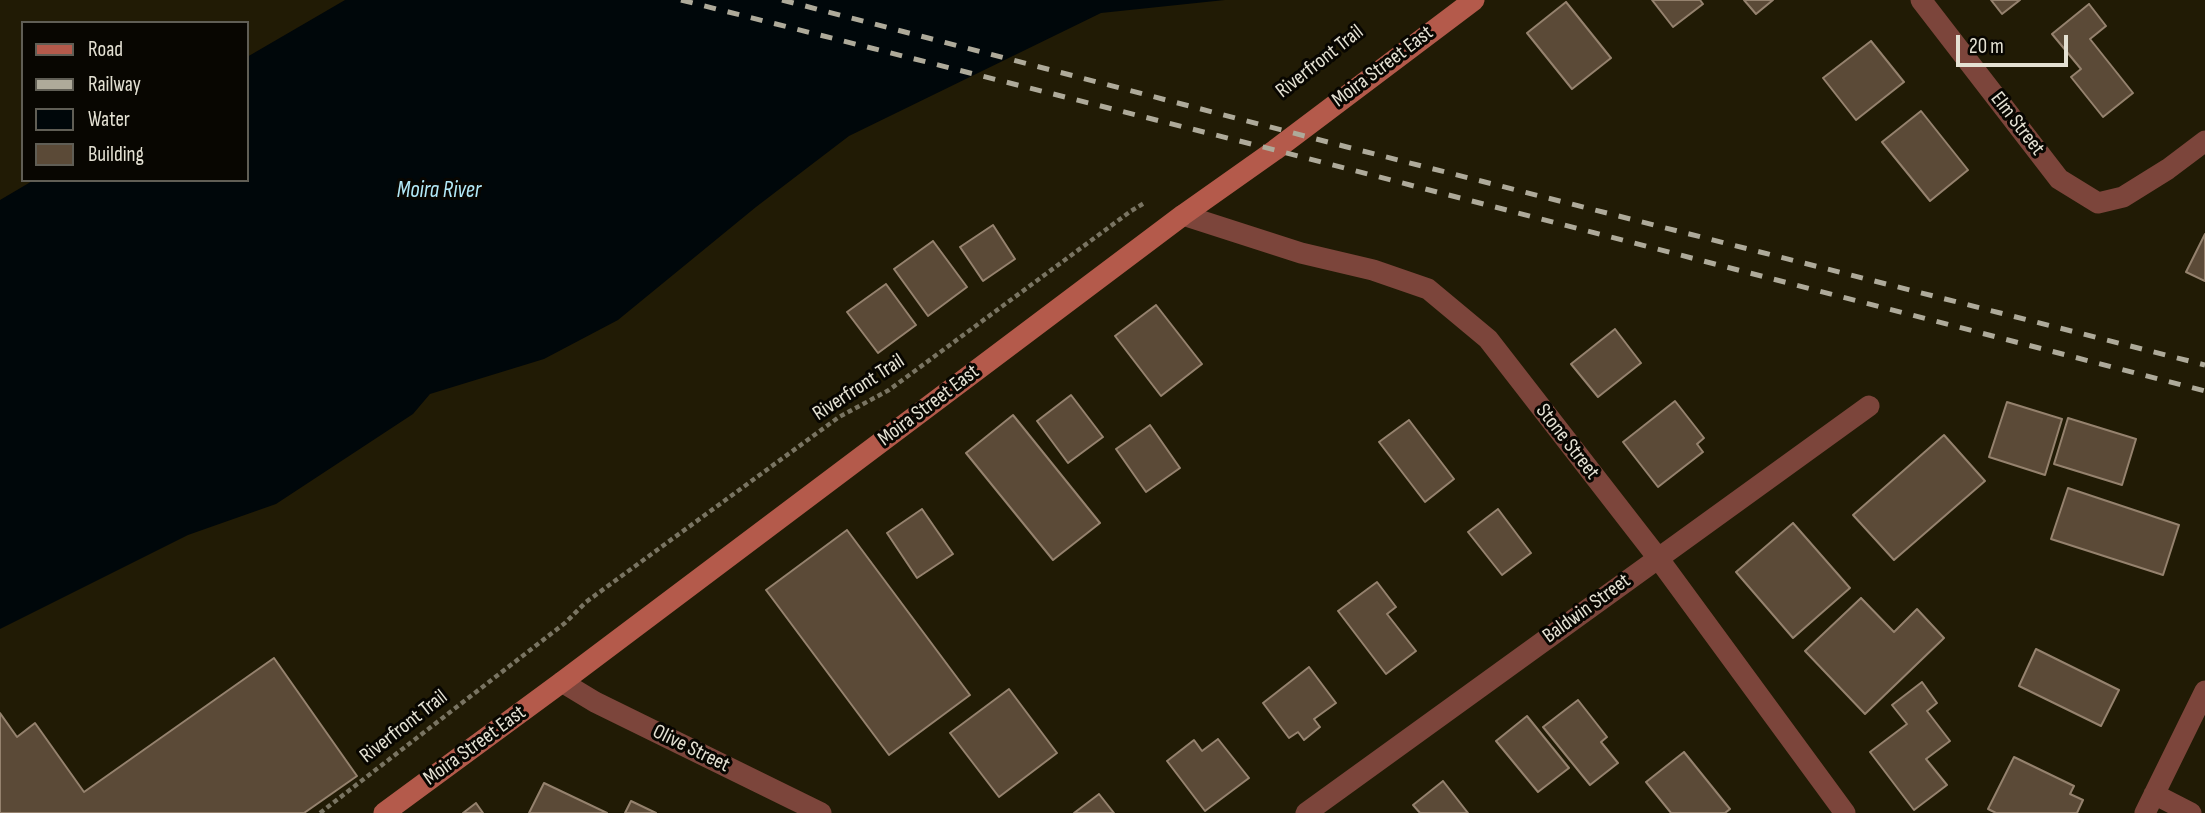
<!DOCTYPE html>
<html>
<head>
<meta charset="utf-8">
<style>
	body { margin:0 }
	#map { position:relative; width:2205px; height:813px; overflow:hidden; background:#211b05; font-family:"Sofia Sans Condensed",sans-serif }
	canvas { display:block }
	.legend { position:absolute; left:21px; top:21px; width:228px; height:161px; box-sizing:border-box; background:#080601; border:2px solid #605e55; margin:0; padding:9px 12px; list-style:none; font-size:21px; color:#e4e1d3 }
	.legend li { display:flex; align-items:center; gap:14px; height:35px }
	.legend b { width:35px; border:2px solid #605e55 }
	.scale { position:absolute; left:1956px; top:35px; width:112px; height:32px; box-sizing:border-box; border:4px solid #e4e1d3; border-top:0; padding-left:9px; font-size:21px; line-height:24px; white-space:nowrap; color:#e4e1d3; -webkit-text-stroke:5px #080601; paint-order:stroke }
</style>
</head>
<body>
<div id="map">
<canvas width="2205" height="813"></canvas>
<ul class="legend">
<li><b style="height:9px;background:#b45a4b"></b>Road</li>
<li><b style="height:9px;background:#aeaa9a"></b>Railway</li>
<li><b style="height:19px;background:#00070a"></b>Water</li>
<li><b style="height:19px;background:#5b4a37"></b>Building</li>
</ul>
<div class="scale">20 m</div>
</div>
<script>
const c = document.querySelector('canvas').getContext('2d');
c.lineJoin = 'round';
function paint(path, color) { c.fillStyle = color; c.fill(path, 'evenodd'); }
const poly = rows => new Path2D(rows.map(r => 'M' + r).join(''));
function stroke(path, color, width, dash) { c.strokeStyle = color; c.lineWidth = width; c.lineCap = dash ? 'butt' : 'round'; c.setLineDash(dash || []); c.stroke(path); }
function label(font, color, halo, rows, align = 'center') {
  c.font = font + ' "Sofia Sans Condensed",sans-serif'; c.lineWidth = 6; c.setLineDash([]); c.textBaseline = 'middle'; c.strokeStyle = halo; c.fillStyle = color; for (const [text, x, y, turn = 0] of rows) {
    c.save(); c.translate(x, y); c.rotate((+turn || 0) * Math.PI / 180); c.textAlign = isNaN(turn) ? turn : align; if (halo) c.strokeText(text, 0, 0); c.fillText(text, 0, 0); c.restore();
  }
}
paint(poly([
	[345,0,1225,0,1101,13,849,136,756,207,618,320,544,359,430,394,413,414,276,504,188,535,0,629,0,200,34,180,247,180,247,57]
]), '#00070a');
const building = poly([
	[1652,0,1700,0,1703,4,1673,27,1652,0],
	[1744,0,1773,0,1756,14,1744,0],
	[1991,0,2020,0,2002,14,1991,0],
	[1566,2,1611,58,1572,89,1527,33,1566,2],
	[2089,4,2106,26,2090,39,2133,93,2103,117,2071,77,2081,69,2052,34,2089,4],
	[1871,41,1904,82,1856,120,1823,78,1871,41],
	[1921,111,1968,170,1930,201,1882,142,1921,111],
	[993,225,1015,259,983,281,960,247,993,225],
	[2205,234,2205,281,2186,272,2205,234],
	[933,241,967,287,928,316,894,269,933,241],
	[886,284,916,325,878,353,847,312,886,284],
	[1156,305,1202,364,1161,396,1115,336,1156,305],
	[1615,329,1641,363,1598,397,1571,364,1615,329],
	[1071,395,1103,437,1068,463,1037,421,1071,395],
	[1675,401,1704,438,1697,444,1703,452,1658,487,1623,442,1675,401],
	[2007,402,2062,419,2045,475,1989,457,2007,402],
	[1013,415,1100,523,1053,560,966,453,1013,415],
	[2068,418,2136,439,2122,485,2054,464,2068,418],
	[1409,420,1454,479,1425,502,1379,442,1409,420],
	[1150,425,1180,468,1146,492,1116,449,1150,425],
	[1944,435,1985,481,1894,560,1853,515,1944,435],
	[2068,488,2179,525,2163,575,2051,539,2068,488],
	[922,509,953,554,917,578,887,533,922,509],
	[1498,509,1531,553,1502,575,1468,532,1498,509],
	[1793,523,1850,588,1793,638,1736,572,1793,523],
	[847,530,970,695,889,755,766,590,847,530],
	[1377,582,1396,607,1387,614,1416,651,1386,674,1338,611,1377,582],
	[1861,598,1894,632,1917,609,1944,638,1865,714,1805,651,1861,598],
	[2036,649,2119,690,2101,726,2019,686,2036,649],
	[274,658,357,776,304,813,0,813,0,713,17,737,35,723,84,792,274,658],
	[1309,667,1336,703,1314,719,1320,727,1304,740,1298,732,1289,738,1263,703,1309,667],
	[1922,682,1937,703,1927,711,1950,741,1926,759,1947,785,1914,810,1870,752,1907,724,1892,705,1922,682],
	[1009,689,1057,753,999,797,950,733,1009,689],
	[1578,700,1607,737,1601,742,1618,763,1590,785,1543,727,1578,700],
	[1527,716,1569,768,1538,792,1496,741,1527,716],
	[1218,739,1249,778,1205,811,1167,761,1194,740,1202,751,1218,739],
	[1684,752,1730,809,1725,813,1671,813,1646,782,1684,752],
	[2014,757,2074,786,2070,794,2083,800,2077,813,1996,813,1988,809,2014,757],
	[1443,781,1468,813,1420,813,1413,805,1443,781],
	[544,783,607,813,529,813,544,783],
	[1099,794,1114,813,1074,813,1099,794],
	[631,801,656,813,625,813,631,801],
	[476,803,483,813,463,813,476,803]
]);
paint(building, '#5b4a37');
stroke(building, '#95826e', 2);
stroke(poly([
	[320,813,565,623,586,602,839,417,889,390,1131,211,1146,202]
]), '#797462', 4.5, [5, 3.5]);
stroke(poly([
	[1921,0,2059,179,2098,203,2123,197,2168,169,2205,141],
	[1183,215,1301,253,1373,270,1428,289,1488,339,1658,558,1845,813],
	[562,682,595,702,821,813],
	[2154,794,2191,813],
	[1306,813,1869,406],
	[2145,813,2205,691]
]), '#7c453b', 21);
stroke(poly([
	[384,813,562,682,1183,215,1275,150,1474,0]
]), '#b45a4b', 21);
stroke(poly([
	[681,0,1275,150,2205,391],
	[782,0,1347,147,2205,365]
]), '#aeaa9a', 5, [12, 12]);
label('21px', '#e4e1d3', '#080601', [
	["Riverfront Trail",1320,62,-38],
	["Moira Street East",1383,67,-37],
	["Elm Street",2017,124,52],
	["Riverfront Trail",859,388,-33],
	["Moira Street East",929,406,-37],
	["Stone Street",1567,442,52],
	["Baldwin Street",1587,609,-36],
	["Riverfront Trail",404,727,-38],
	["Moira Street East",475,746,-36],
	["Olive Street",691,749,26]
]);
label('italic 23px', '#b3e9f7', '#080601', [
	["Moira River",439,191]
]);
</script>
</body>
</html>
